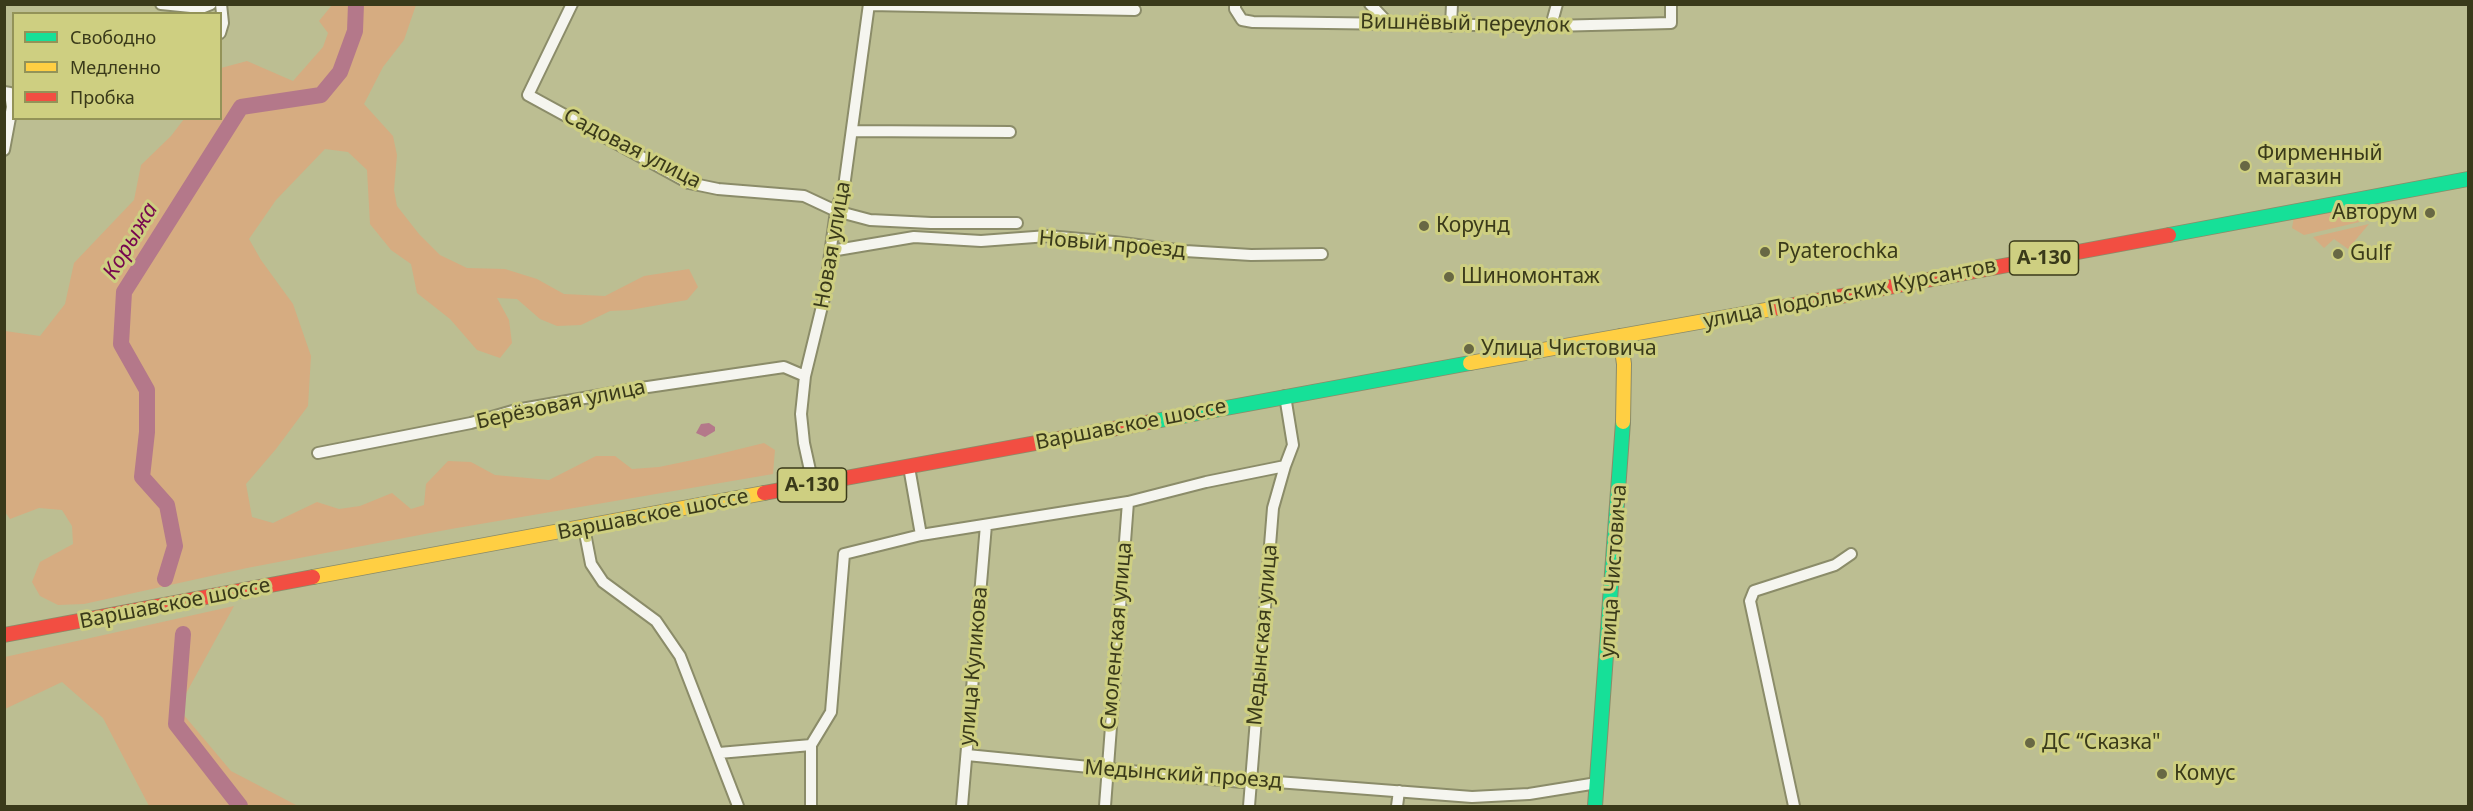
<!DOCTYPE html>
<html>
<head>
<meta charset="utf-8">
<style>
	body { margin:0 }
	#map { position:relative; width:2473px; height:811px; overflow:hidden; background:#bcbe92; font-family:"Noto Sans",sans-serif }
	canvas { display:block }
	.frame { position:absolute; inset:0; border:6px solid #3a3a1a; pointer-events:none }
	.legend { position:absolute; left:12px; top:12px; width:210px; height:108px; box-sizing:border-box; background:#cecf81; border:2px solid #939358; margin:0; padding:8px 10px; list-style:none; font-size:18px; color:#3a3a1a }
	.legend li { display:flex; align-items:center; gap:12px; height:30px }
	.legend b { width:30px; border:2px solid #939358 }
</style>
</head>
<body>
<div id="map">
<canvas width="2473" height="811"></canvas>
<div class="frame"></div>
<ul class="legend">
<li><b style="height:8px;background:#16e098"></b>Свободно</li>
<li><b style="height:8px;background:#ffcf43"></b>Медленно</li>
<li><b style="height:8px;background:#f24e42"></b>Пробка</li>
</ul>
</div>
<script>
const c = document.querySelector('canvas').getContext('2d');
c.lineJoin = 'round';
function paint(path, color) { c.fillStyle = color; c.fill(path, 'evenodd'); }
const poly = rows => new Path2D(rows.map(r => 'M' + r).join(''));
function stroke(path, color, width, dash) { c.strokeStyle = color; c.lineWidth = width; c.lineCap = dash ? 'butt' : 'round'; c.setLineDash(dash || []); c.stroke(path); }
function label(font, color, halo, rows, align = 'center') {
  c.font = font + ' "Noto Sans",sans-serif'; c.lineWidth = 6; c.setLineDash([]); c.textBaseline = 'middle'; c.strokeStyle = halo; c.fillStyle = color; for (const [text, x, y, turn = 0] of rows) {
    c.save(); c.translate(x, y); c.rotate((+turn || 0) * Math.PI / 180); c.textAlign = isNaN(turn) ? turn : align; if (halo) c.strokeText(text, 0, 0); c.fillText(text, 0, 0); c.restore();
  }
}
paint(poly([
	[332,5,416,5,404,40,383,67,364,104,393,136,397,155,394,190,397,206,419,234,440,255,467,268,505,269,537,279,564,294,605,296,644,276,689,269,698,287,687,300,630,310,610,311,581,325,557,326,540,319,517,299,497,298,509,320,512,343,500,358,477,350,450,319,417,293,411,264,391,250,370,224,367,170,348,152,325,149,276,200,249,239,261,260,293,304,311,356,308,406,276,449,246,484,252,517,273,523,317,502,339,509,360,506,392,493,411,509,424,505,426,484,448,461,471,462,495,475,549,480,596,456,615,456,632,469,659,467,707,457,764,443,775,450,773,474,451,529,247,568,84,604,58,605,40,596,32,582,40,562,73,544,72,526,62,510,39,508,10,519,5,512,5,331,40,336,65,304,74,263,134,200,141,165,171,136,184,119,220,118,221,68,247,61,293,81,323,47,328,33,319,21],
	[2370,206,2373,214,2368,220,2304,235,2292,228,2294,217],
	[2369,224,2348,249,2334,239,2324,248,2313,237],
	[234,606,178,708,231,771,298,806,149,806,103,718,62,682,5,709,5,657]
]), '#d6ac81');
paint(poly([
	[709,423,715,427,715,431,705,437,696,433,701,424]
]), '#b4788a');
stroke(poly([
	[165,579,175,546,167,505,142,477,147,432,147,390,121,344,124,292,241,107,321,95,340,72,355,31,356,4],
	[183,634,176,724,240,806]
]), '#b4788a', 16);
const street = poly([
	[161,4,201,8,211,4],
	[572,4,528,95,689,183,718,189,804,196,836,211,870,220,931,223,1017,223],
	[1235,4,1235,9,1242,20,1253,22,1551,26,1671,23,1671,4],
	[1370,4,1389,24],
	[869,5,1135,10],
	[1451,26,1452,4],
	[1551,26,1557,4],
	[220,33,223,23,221,4],
	[4,92,10,93,12,107,4,150],
	[852,131,1010,132],
	[831,251,914,237,981,241,1048,236,1114,242,1185,251,1251,255,1322,254],
	[318,453,471,423,516,410,641,388,784,367,805,376],
	[909,467,921,535],
	[813,484,804,443,801,414,805,376,824,298,836,211,844,187,869,4],
	[584,528,591,564,603,582,656,621,680,656,738,806],
	[719,753,811,745],
	[967,755,1242,782,1251,780,1472,797,1529,794,1597,783],
	[811,806,811,745,831,712,844,554,921,535,1128,502,1206,482,1285,466,1293,445,1285,396],
	[962,806,986,525],
	[1105,806,1128,502],
	[1249,806,1273,508,1285,466],
	[1397,806,1399,791],
	[1794,806,1750,601,1754,591,1835,565,1851,554]
]);
const fast = poly([
	[2169,235,2468,179],
	[1150,422,1470,363],
	[1595,806,1623,422]
]);
const slow = poly([
	[1620,336,1624,364,1623,422],
	[1470,363,1777,308],
	[313,577,764,493]
]);
const jam = poly([
	[1777,308,2169,235],
	[764,493,1150,422],
	[4,635,313,577]
]);
stroke(street, '#8b8c69', 14);
stroke(fast, '#8b8c69', 16);
stroke(slow, '#8b8c69', 16);
stroke(jam, '#8b8c69', 16);
stroke(street, '#f5f5ef', 10);
stroke(fast, '#16e098', 14);
stroke(slow, '#ffcf43', 14);
stroke(jam, '#f24e42', 14);
for (const [x, y, r, color] of [
	[2245,166,6,"#686844"],
	[2430,213,6,"#686844"],
	[1424,226,6,"#686844"],
	[1765,252,6,"#686844"],
	[2338,254,6,"#686844"],
	[1449,277,6,"#686844"],
	[1469,349,6,"#686844"],
	[2030,743,6,"#686844"],
	[2162,774,6,"#686844"]
]) { const dot = new Path2D(); dot.arc(x, y, r, 0, 2 * Math.PI); c.fillStyle = color; c.fill(dot); stroke(dot, '#cecf81', 2); }
for (const [x, y, w] of [
	[2044,258,69],
	[812,485,69]
]) { const box = new Path2D(); box.roundRect(x - w / 2, y - 17, w, 34, 4.5); c.fillStyle = '#cecf81'; c.fill(box); stroke(box, '#3a3a1a', 1.5); }
label('bold 20px', '#3a3a1a', null, [
	["А-130",2044,258],
	["А-130",812,485]
]);
label('21px', '#3a3a1a', '#cecf81', [
	["Вишнёвый переулок",1465,24,1],
	["Садовая улица",632,149,27],
	["Новая улица",833,245,-80],
	["Новый проезд",1112,245,5],
	["улица Подольских Курсантов",1850,294,-11],
	["Берёзовая улица",561,405,-12],
	["Варшавское шоссе",1131,425,-11],
	["Варшавское шоссе",653,515,-11],
	["улица Чистовича",1614,571,-86],
	["Варшавское шоссе",175,604,-11],
	["Медынская улица",1263,635,-85],
	["Смоленская улица",1117,636,-85],
	["улица Куликова",974,666,-85],
	["Медынский проезд",1183,775,4]
]);
label('21px', '#3a3a1a', '#cecf81', [
	["Фирменный",2257,154],
	["магазин",2257,178],
	["Авторум",2418,213,"right"],
	["Корунд",1436,226],
	["Pyaterochka",1777,252],
	["Gulf",2350,254],
	["Шиномонтаж",1461,277],
	["Улица Чистовича",1481,349],
	["ДС “Сказка\"",2042,743],
	["Комус",2174,774]
], 'left');
label('italic 22px', '#77074f', '#cecf81', [
	["Корыжа",131,241,-59]
]);
</script>
</body>
</html>
